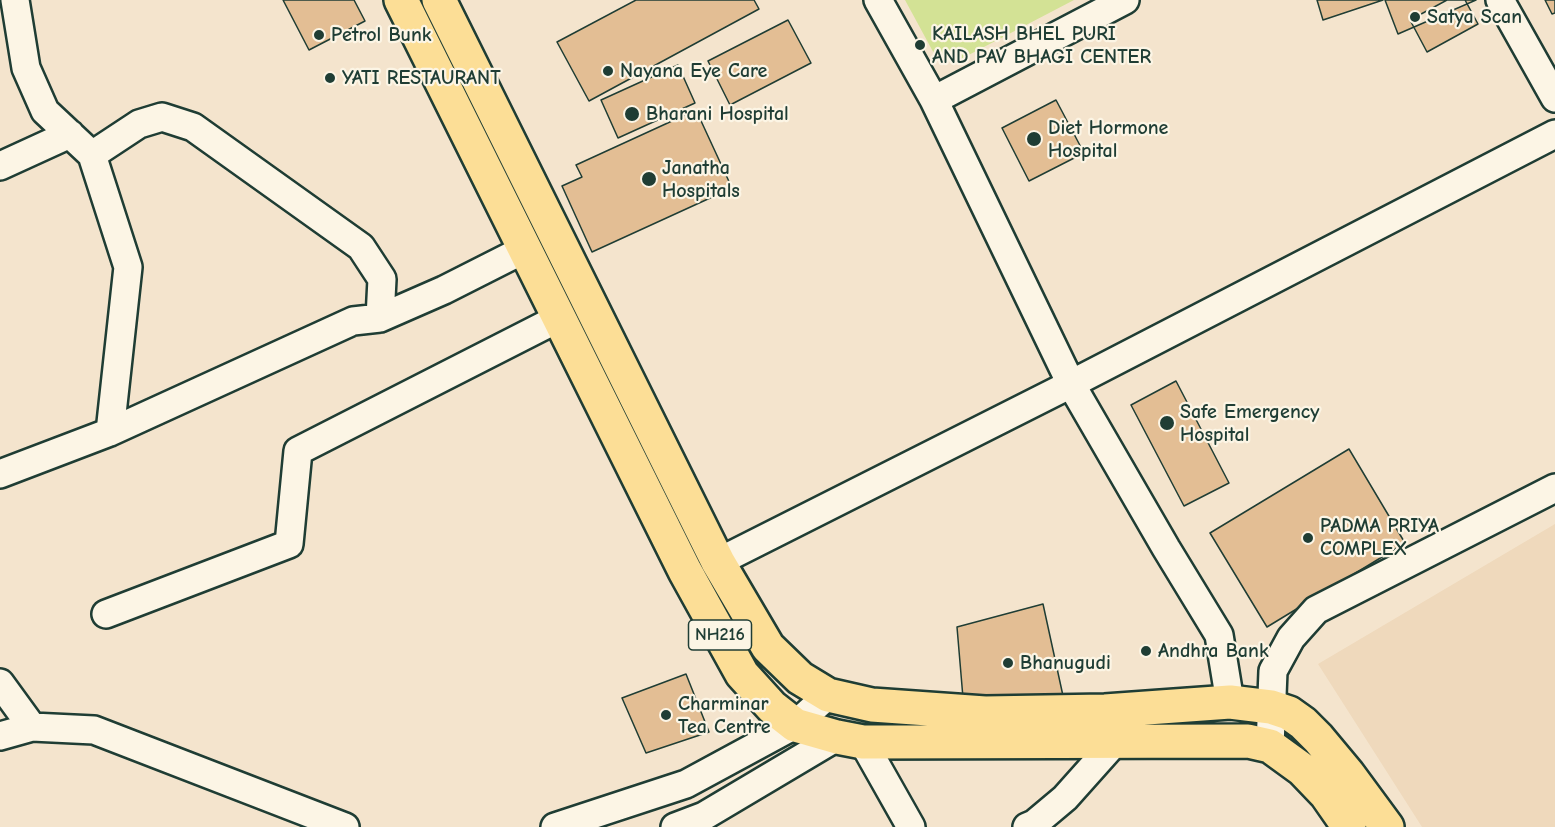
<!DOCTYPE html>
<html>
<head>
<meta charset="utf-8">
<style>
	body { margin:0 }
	canvas { display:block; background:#f4e4cd }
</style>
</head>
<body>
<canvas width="1555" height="827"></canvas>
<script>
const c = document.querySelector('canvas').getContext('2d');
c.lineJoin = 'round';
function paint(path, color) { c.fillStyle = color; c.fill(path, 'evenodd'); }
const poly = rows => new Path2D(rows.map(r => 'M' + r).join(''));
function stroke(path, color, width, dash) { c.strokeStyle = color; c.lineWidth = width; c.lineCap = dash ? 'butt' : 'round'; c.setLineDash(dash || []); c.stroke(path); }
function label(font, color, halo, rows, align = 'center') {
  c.font = font + ' "Comic Neue",sans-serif'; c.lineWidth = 4.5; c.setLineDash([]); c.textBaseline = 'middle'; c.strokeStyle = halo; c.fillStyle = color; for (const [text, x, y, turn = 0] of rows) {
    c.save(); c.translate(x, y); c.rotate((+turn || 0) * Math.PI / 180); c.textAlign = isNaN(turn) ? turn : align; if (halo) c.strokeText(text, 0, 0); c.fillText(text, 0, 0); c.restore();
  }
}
paint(poly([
	[1555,524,1555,827,1422,827,1318,664]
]), '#efd9bc');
paint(poly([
	[905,0,1074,0,959,60,937,59]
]), '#d3e295');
const building = poly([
	[283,0,354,0,365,21,309,50,283,0],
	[636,0,754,0,759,9,589,101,557,42,636,0],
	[1317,0,1383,0,1323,20,1317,0],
	[1385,0,1476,0,1398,34,1385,0],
	[1447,0,1465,0,1478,24,1427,52,1410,20,1447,0],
	[1545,0,1555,0,1555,13,1552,14,1545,0],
	[788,20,811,63,730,105,708,61,788,20],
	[678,65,695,103,618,138,601,100,678,65],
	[1056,100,1084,153,1029,181,1002,128,1056,100],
	[696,110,732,188,592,252,562,186,582,177,576,165,696,110],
	[1176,381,1229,483,1184,506,1131,405,1176,381],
	[1349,449,1405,543,1267,627,1210,533,1349,449],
	[1043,604,1065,705,963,698,957,627,1043,604],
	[686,674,709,732,646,753,622,698,686,674]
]);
paint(building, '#e3be94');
stroke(building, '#1f3d34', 1.5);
const minor = poly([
	[15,0,26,68,45,111,92,155,128,267,110,432],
	[878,0,934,100,1071,384,1166,548,1219,635,1230,702],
	[1500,0,1555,98],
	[934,100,1125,0],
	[0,166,70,134],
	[380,318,444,290,525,249],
	[0,474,110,432,353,321,380,318,382,279,361,247,193,127,162,117,139,124,92,155],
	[718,562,1071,384,1555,134],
	[106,614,289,544,298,451,559,318],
	[0,683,32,727],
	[0,736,32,727,94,730,345,827],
	[863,742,911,827],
	[1270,746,1273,671,1291,638,1316,610,1555,488],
	[555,827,686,784,795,725,828,695],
	[675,827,704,816,837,737],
	[1027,827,1034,824,1065,798,1115,742]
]);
const highway = poly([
	[401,0,685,571,742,674,772,707,795,725,837,737,863,742,1248,741,1270,746,1303,770,1326,794,1349,827],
	[439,0,718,562,768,647,800,678,828,695,872,705,985,713,1105,711,1230,702,1271,707,1289,713,1303,723,1318,738,1348,774,1387,827]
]);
stroke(minor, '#1f3d34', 32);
stroke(highway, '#1f3d34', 38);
stroke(minor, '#fcf5e5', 27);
stroke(highway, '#fcde96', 33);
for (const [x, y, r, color] of [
	[1415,17,6,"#1f3d34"],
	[319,35,6,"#1f3d34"],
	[920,45,6,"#1f3d34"],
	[608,71,6,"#1f3d34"],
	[330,78,6,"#1f3d34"],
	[632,114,8,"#1f3d34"],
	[1034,139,8,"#1f3d34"],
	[649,179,8,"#1f3d34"],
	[1167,423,8,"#1f3d34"],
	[1308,538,6,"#1f3d34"],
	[1146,651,6,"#1f3d34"],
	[1008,663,6,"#1f3d34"],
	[666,715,6,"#1f3d34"]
]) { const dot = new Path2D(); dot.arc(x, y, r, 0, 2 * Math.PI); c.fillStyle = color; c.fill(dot); stroke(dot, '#fcf5e5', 2); }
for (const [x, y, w] of [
	[720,635,63]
]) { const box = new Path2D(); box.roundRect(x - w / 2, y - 15, w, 30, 4.5); c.fillStyle = '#fcf5e5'; c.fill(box); stroke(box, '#1f3d34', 1.5); }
label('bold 18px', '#1f3d34', null, [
	["NH216",720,635]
]);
label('bold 20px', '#1f3d34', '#fcf5e5', [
	["Satya Scan",1427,17],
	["KAILASH BHEL PURI",932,34],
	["AND PAV BHAGI CENTER",932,57],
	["Petrol Bunk",331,35],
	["Nayana Eye Care",620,71],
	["YATI RESTAURANT",342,78],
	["Bharani Hospital",646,114],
	["Diet Hormone",1048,128],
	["Hospital",1048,151],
	["Janatha",662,168],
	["Hospitals",662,191],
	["Safe Emergency",1180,412],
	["Hospital",1180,435],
	["PADMA PRIYA",1320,526],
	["COMPLEX",1320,549],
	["Andhra Bank",1158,651],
	["Bhanugudi",1020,663],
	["Charminar",678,704],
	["Tea Centre",678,727]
], 'left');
</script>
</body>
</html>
